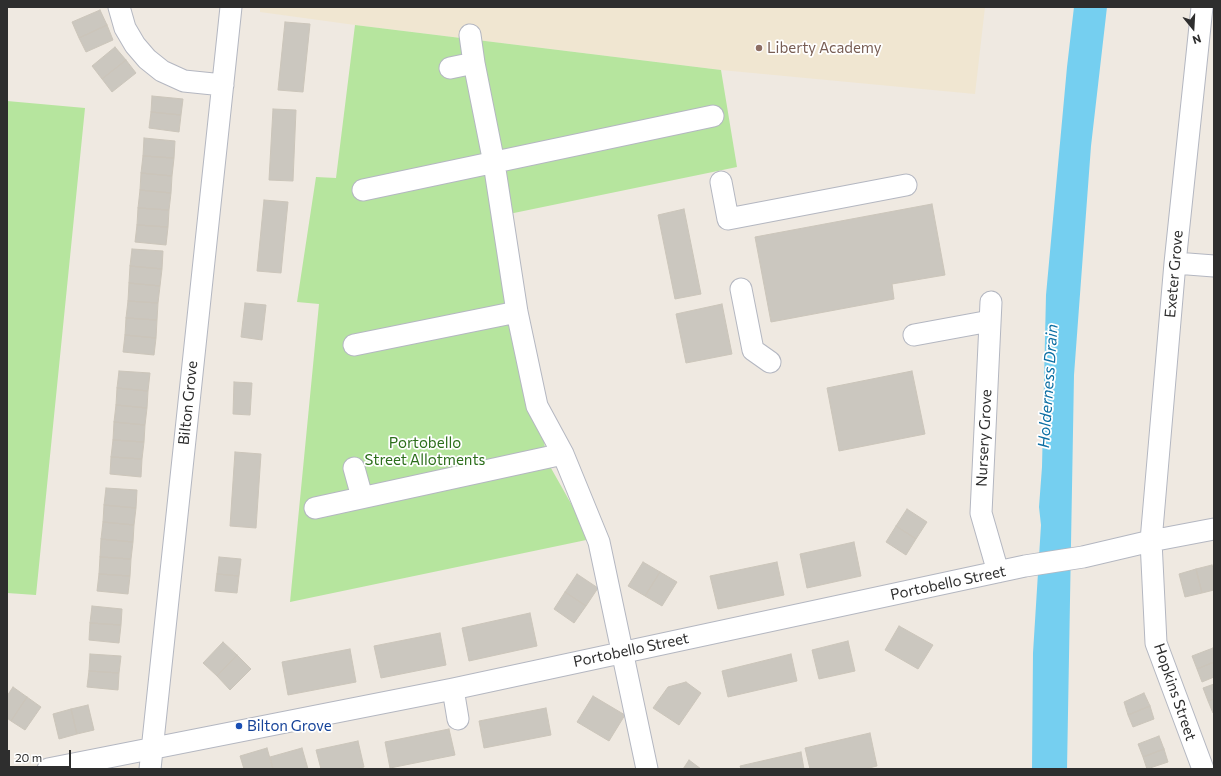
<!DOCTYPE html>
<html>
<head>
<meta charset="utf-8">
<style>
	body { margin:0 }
	#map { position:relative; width:1221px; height:776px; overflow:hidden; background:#efe9e1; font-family:Commissioner,sans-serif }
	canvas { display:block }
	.frame { position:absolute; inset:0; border:8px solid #2e2e2e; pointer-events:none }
	.north { position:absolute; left:1173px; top:8px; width:40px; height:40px; -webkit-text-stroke:3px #fff; paint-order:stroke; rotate:162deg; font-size:11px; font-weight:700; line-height:16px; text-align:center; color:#2e2e2e }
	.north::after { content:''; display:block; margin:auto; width:14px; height:18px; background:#2e2e2e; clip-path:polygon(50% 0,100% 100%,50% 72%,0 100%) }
	.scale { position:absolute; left:8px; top:750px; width:63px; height:18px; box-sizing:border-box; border:2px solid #2e2e2e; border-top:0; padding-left:5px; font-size:12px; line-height:14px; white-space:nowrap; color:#2e2e2e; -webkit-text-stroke:3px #fff; paint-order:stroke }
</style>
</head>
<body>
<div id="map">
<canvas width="1221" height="776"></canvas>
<div class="frame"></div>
<div class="north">N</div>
<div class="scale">20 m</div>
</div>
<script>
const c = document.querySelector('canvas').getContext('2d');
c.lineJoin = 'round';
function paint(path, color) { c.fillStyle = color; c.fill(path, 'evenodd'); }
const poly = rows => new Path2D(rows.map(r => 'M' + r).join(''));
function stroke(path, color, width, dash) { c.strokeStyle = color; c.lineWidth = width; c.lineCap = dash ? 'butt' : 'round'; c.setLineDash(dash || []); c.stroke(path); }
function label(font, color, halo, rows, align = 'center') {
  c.font = font + ' Commissioner,sans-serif'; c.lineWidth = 3.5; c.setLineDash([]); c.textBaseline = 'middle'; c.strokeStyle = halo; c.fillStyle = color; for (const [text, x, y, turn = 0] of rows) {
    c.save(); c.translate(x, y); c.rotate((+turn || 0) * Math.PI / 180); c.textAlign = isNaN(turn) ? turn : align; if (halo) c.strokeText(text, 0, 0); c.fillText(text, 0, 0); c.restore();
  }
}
paint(poly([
	[260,7,985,7,975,94,721,70,355,25,260,12]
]), '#f0e6d1');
paint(poly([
	[355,25,721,70,737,167,509,214,547,461,591,539,290,602,319,304,297,302,316,177,336,178],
	[7,101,85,108,36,595,7,593]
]), '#b6e59e');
paint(poly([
	[1074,7,1107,7,1091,146,1074,375,1067,769,1032,769,1033,653,1041,525,1039,507,1042,467,1046,295,1067,67]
]), '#75cff0');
const building = poly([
	[100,10,107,25,79,38,72,22,100,10],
	[285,22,310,24,303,92,278,90,285,22],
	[107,25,113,40,86,52,79,38,107,25],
	[115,47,126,60,102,79,92,66,115,47],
	[126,60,136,73,112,92,102,79,126,60],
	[152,96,183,99,181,115,151,112,152,96],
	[273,109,296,110,293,181,269,180,273,109],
	[151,112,181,115,179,132,149,128,151,112],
	[144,138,175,141,174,158,143,156,144,138],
	[143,156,174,158,172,176,141,173,143,156],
	[141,173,172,176,171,193,140,190,141,173],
	[140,190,171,193,169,210,138,208,140,190],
	[264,200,288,202,281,273,257,271,264,200],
	[932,204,945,275,892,284,894,299,771,322,755,237,932,204],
	[138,208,169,210,168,227,137,225,138,208],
	[684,209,701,294,675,299,658,215,684,209],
	[137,225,168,227,166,245,135,242,137,225],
	[132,249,163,251,162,269,130,266,132,249],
	[130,266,162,269,160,286,129,283,130,266],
	[129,283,160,286,158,303,128,301,129,283],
	[128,301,158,303,157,320,126,318,128,301],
	[245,303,266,305,262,340,241,337,245,303],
	[722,304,732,354,686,363,676,314,722,304],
	[126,318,157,320,156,338,125,335,126,318],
	[125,335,156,338,154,355,123,352,125,335],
	[119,371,150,373,148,391,117,388,119,371],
	[912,371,925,434,839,451,827,388,912,371],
	[234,382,252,383,250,415,233,414,234,382],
	[117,388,148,391,147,408,116,405,117,388],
	[116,405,147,408,145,425,114,422,116,405],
	[114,422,145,425,144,442,113,440,114,422],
	[113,440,144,442,142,459,111,457,113,440],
	[235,452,261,454,256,528,230,526,235,452],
	[111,457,142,459,141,477,110,474,111,457],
	[106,488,137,490,136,508,104,505,106,488],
	[104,505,136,508,134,525,103,522,104,505],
	[907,509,927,522,916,539,896,526,907,509],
	[103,522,134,525,133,542,101,539,103,522],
	[896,526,916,539,906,555,886,542,896,526],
	[101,539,133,542,131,559,100,557,101,539],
	[854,542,861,576,807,588,800,554,854,542],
	[100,557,131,559,130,576,99,574,100,557],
	[219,557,241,559,239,576,217,574,219,557],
	[643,562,660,572,645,596,628,586,643,562],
	[777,562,784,595,718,609,710,576,777,562],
	[1212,565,1214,571,1214,590,1202,593,1196,569,1212,565],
	[1196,569,1202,593,1185,597,1179,574,1196,569],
	[660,572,677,582,662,606,645,596,660,572],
	[99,574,130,576,128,594,97,591,99,574],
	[217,574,239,576,237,593,215,591,217,574],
	[577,574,598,588,586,606,565,592,577,574],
	[565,592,586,606,574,623,554,609,565,592],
	[92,606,122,609,121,625,90,623,92,606],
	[530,613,537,646,469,661,462,628,530,613],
	[90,623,121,625,119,643,89,640,90,623],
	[899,626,933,645,918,669,885,650,899,626],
	[440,633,446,665,381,678,374,646,440,633],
	[848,641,855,671,819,679,812,650,848,641],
	[223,642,237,655,217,676,203,663,223,642],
	[1213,648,1214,662,1197,669,1192,656,1213,648],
	[350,649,356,682,288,695,282,662,350,649],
	[90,654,121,656,119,673,89,671,90,654],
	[791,654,797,681,728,697,722,671,791,654],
	[237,655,251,669,230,690,217,676,237,655],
	[1214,662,1214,677,1202,682,1197,669,1214,662],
	[89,671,119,673,118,690,87,687,89,671],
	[686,682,701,693,679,725,653,708,668,687,686,682],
	[1214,684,1214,699,1208,701,1203,688,1214,684],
	[13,687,27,697,11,721,7,718,7,696,13,687],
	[1144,693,1150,706,1128,715,1124,702,1144,693],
	[593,696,625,715,609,741,577,722,593,696],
	[27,697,41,707,25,730,11,721,27,697],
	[1214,699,1214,713,1213,713,1208,701,1214,699],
	[88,705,94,730,77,734,71,709,88,705],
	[1150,706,1154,719,1133,727,1128,715,1150,706],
	[546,708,551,735,484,748,479,721,546,708],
	[71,709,77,734,59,739,53,714,71,709],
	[449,729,455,755,390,768,385,742,449,729],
	[870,733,877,766,865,769,810,769,805,748,870,733],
	[1159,736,1164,749,1143,757,1138,744,1159,736],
	[358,741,364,767,356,769,321,769,316,750,358,741],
	[267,748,273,769,244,769,240,756,267,748],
	[302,748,308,769,273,769,270,757,302,748],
	[1164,749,1168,762,1147,769,1143,757,1164,749],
	[801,752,804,769,741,769,740,766,801,752],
	[689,760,701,769,683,769,689,760]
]);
paint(building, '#cbc7bf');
stroke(building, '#cbc5ba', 1);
const minor = poly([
	[119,7,125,28,135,45,147,59,162,71,184,81,223,85],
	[1202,7,1175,263,1151,541,1156,643,1203,769],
	[470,35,474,63,494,163,517,312,537,406,563,454,599,542,647,769],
	[450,68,474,63],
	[721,182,728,219,906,185],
	[363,190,713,116],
	[1175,263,1214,266],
	[741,289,753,350,770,362],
	[991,302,981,513,998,572],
	[914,335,990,321],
	[354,345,517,312],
	[354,468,362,497],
	[315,508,563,454],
	[453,689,458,719],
	[48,769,453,689,1025,566,1083,557,1151,541,1214,529],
	[150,769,231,7]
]);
stroke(minor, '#b4b7c1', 23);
stroke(minor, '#fff', 21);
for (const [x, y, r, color] of [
	[759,48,4,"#8d6e63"],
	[239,726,4,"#1a4fb4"]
]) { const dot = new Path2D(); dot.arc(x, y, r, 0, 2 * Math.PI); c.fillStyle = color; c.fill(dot); stroke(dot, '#fff', 1.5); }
label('15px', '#785e54', '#fff', [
	["Liberty Academy",767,48]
], 'left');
label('15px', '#2e2e2e', '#fff', [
	["Exeter Grove",1174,274,-85],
	["Bilton Grove",188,403,-84],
	["Nursery Grove",984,438,-87],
	["Portobello Street",948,583,-12],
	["Portobello Street",631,650,-12],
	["Hopkins Street",1175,692,71]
]);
label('15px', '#2c6e1b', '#fff', [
	["Portobello",425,443],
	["Street Allotments",425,460]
]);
label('15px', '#164399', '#fff', [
	["Bilton Grove",247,726]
], 'left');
label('italic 16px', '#0d6fa3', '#fff', [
	["Holderness Drain",1048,386,-86]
]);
</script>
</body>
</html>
